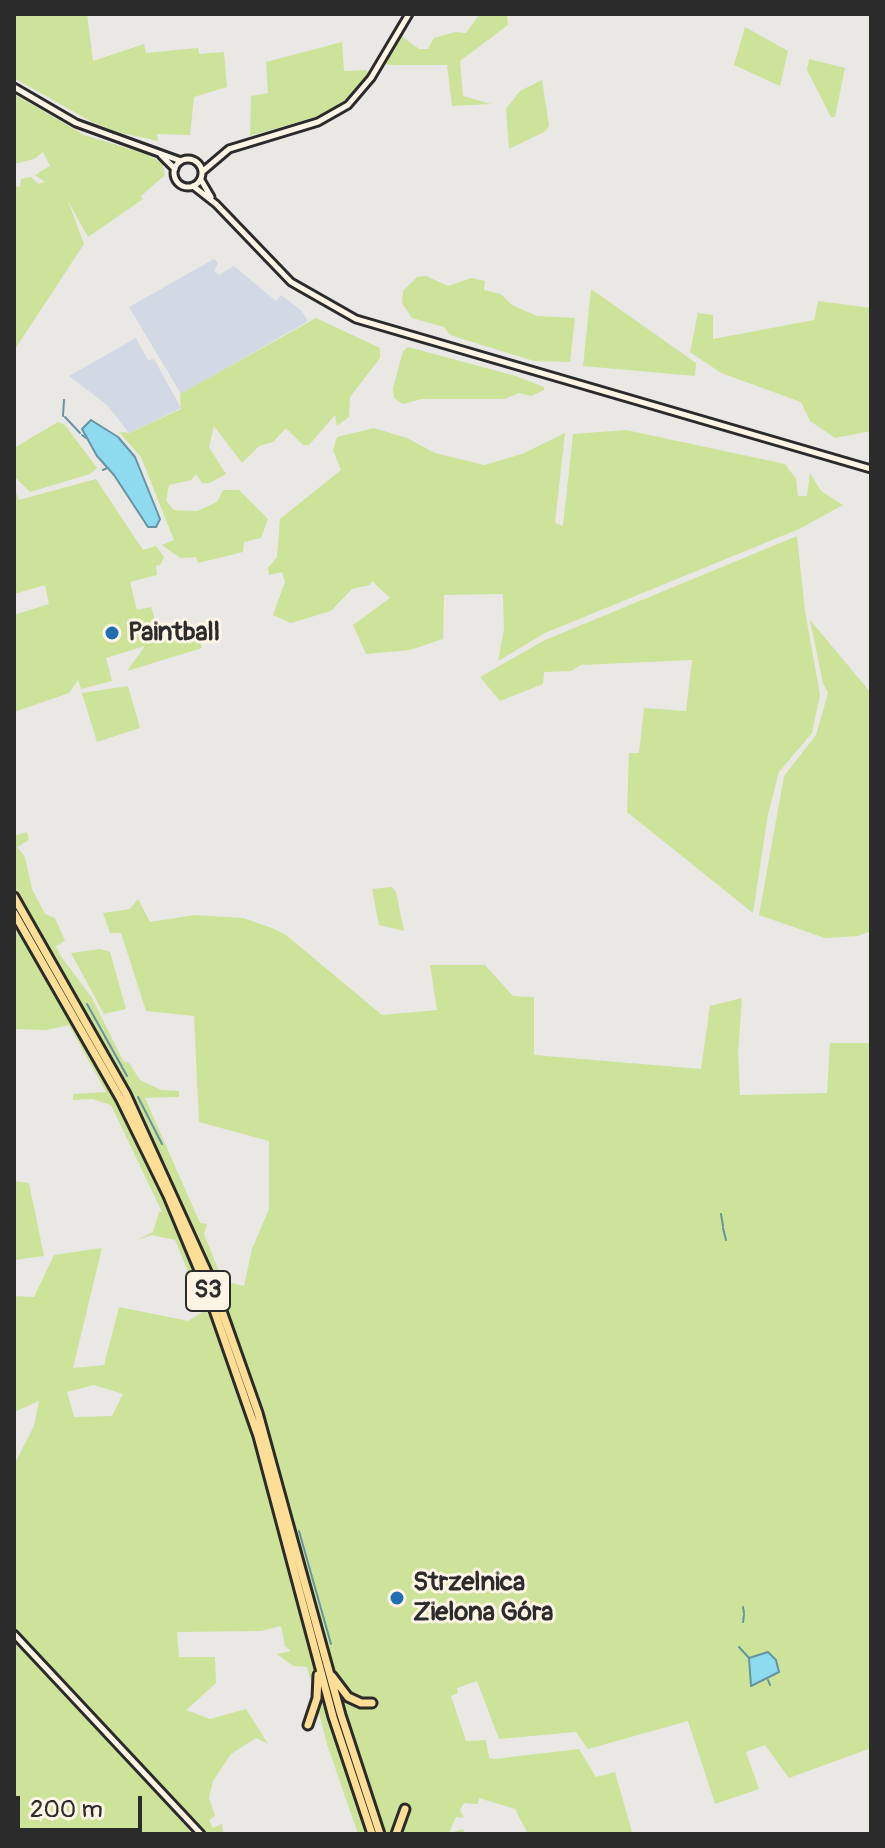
<!DOCTYPE html>
<html>
<head>
<meta charset="utf-8">
<style>
	body { margin:0 }
	#map { position:relative; width:885px; height:1848px; overflow:hidden; background:#e9e8e5; font-family:Pangolin,sans-serif }
	canvas { display:block }
	.frame { position:absolute; inset:0; border:16px solid #2b2b2b; pointer-events:none }
	.scale { position:absolute; left:16px; top:1796px; width:126px; height:36px; box-sizing:border-box; border:4px solid #2b2b2b; border-top:0; padding-left:10px; font-size:24px; line-height:28px; white-space:nowrap; color:#2b2b2b; -webkit-text-stroke:6px #fcf5e5; paint-order:stroke }
</style>
</head>
<body>
<div id="map">
<canvas width="885" height="1848"></canvas>
<div class="frame"></div>
<div class="scale">200 m</div>
</div>
<script>
const c = document.querySelector('canvas').getContext('2d');
c.lineJoin = 'round';
function paint(path, color) { c.fillStyle = color; c.fill(path, 'evenodd'); }
const poly = rows => new Path2D(rows.map(r => 'M' + r).join(''));
function stroke(path, color, width, dash) { c.strokeStyle = color; c.lineWidth = width; c.lineCap = dash ? 'butt' : 'round'; c.setLineDash(dash || []); c.stroke(path); }
function label(font, color, halo, rows, align = 'center') {
  c.font = font + ' Pangolin,sans-serif'; c.lineWidth = 6; c.setLineDash([]); c.textBaseline = 'middle'; c.strokeStyle = halo; c.fillStyle = color; for (const [text, x, y, turn = 0] of rows) {
    c.save(); c.translate(x, y); c.rotate((+turn || 0) * Math.PI / 180); c.textAlign = isNaN(turn) ? turn : align; if (halo) c.strokeText(text, 0, 0); c.fillText(text, 0, 0); c.restore();
  }
}
paint(poly([
	[214,259,218,263,214,271,219,275,234,266,276,301,281,295,301,310,308,321,181,394,129,307],
	[136,338,148,360,154,359,181,408,129,433,107,405,69,376]
]), '#d2d9e4');
paint(poly([
	[14,14,87,14,93,61,144,44,146,53,198,48,199,54,224,52,227,87,194,97,190,135,157,134,158,141,117,132,92,122,14,78],
	[480,14,507,14,508,25,460,61,463,96,491,104,452,106,447,65,388,65,383,62,400,35,419,49,428,49,434,38,455,32,466,33],
	[745,27,788,51,780,86,734,65],
	[342,42,344,71,366,70,368,73,353,94,323,115,250,136,251,96,268,93,266,62],
	[809,59,845,68,835,117,831,117,807,70],
	[542,80,549,125,546,131,509,149,506,109,520,91],
	[14,94,84,135,146,154,162,163,165,175,141,196,143,199,88,237,68,201,84,244,15,349,14,186,20,187,21,179,31,177,38,184,45,182,35,175,50,166,43,152,34,159,14,164],
	[426,276,448,286,471,278,485,281,484,290,501,294,512,305,537,316,575,318,570,362,534,361,450,335,444,327,412,318,402,303,403,291,417,277],
	[591,289,696,363,695,376,583,366],
	[818,301,871,308,871,431,835,438,810,421,801,402,721,373,690,352,698,313,713,315,713,339,814,320],
	[316,318,380,348,380,358,350,397,349,417,337,426,335,415,309,445,303,445,286,428,273,442,259,446,242,463,214,426,209,447,226,474,210,483,202,483,196,474,191,480,169,485,166,501,174,510,197,511,217,502,223,490,239,490,268,519,261,538,244,542,243,552,198,563,196,557,180,558,162,545,174,540,141,457,119,432,129,433,181,409,180,394],
	[408,347,516,376,544,387,544,390,531,396,519,393,504,399,422,399,403,404,394,398,393,389,403,351],
	[58,422,65,425,97,468,90,474,30,492,15,477,14,448],
	[374,428,407,438,435,453,484,465,522,454,565,433,555,523,563,526,573,434,626,430,785,464,796,479,798,496,807,496,810,473,821,491,843,505,799,529,545,633,498,661,504,629,503,594,444,595,443,639,410,650,366,654,353,625,390,598,372,581,370,585,352,589,331,611,291,623,273,615,285,582,282,572,269,575,268,568,277,557,280,519,341,470,333,450,337,437],
	[96,479,143,550,156,546,164,557,161,564,156,566,157,575,130,582,137,610,151,607,160,636,154,639,197,629,202,648,127,671,145,646,106,658,112,681,81,689,78,680,69,693,14,712,14,615,49,604,45,585,14,594,14,486,19,500],
	[797,536,805,611,820,695,812,733,779,772,768,814,753,913,627,812,629,753,639,753,644,708,686,711,692,660,581,665,571,671,544,672,543,684,500,701,480,677,545,640],
	[810,620,871,693,871,931,858,936,825,938,759,915,784,776,816,735,828,693,823,683],
	[128,686,140,728,97,742,82,693],
	[27,832,29,840,17,847,25,857,32,889,45,914,55,918,65,941,56,946,60,955,92,998,123,1061,129,1063,140,1080,161,1090,179,1091,179,1097,145,1098,200,1223,207,1224,204,1234,223,1281,244,1286,252,1249,269,1209,269,1141,199,1122,194,1016,146,1011,121,933,110,933,103,913,130,909,138,899,150,922,195,915,243,918,272,928,286,935,382,1015,437,1010,430,965,485,965,513,996,534,997,534,1055,701,1069,710,1006,742,998,738,1053,740,1095,827,1093,830,1043,871,1043,871,1748,789,1778,765,1745,746,1752,759,1789,715,1804,688,1721,588,1749,576,1732,499,1739,477,1681,457,1688,458,1693,451,1696,466,1741,486,1740,489,1758,494,1759,579,1749,596,1777,615,1772,632,1832,528,1834,515,1809,479,1798,478,1804,464,1803,460,1810,464,1818,456,1817,449,1833,463,1829,465,1834,358,1834,327,1744,307,1667,293,1666,277,1654,291,1651,285,1646,281,1626,261,1631,177,1632,179,1657,215,1657,216,1683,186,1710,210,1719,246,1709,268,1744,256,1738,231,1754,213,1781,209,1798,215,1816,209,1820,213,1828,222,1824,223,1834,204,1834,14,1631,14,1465,34,1426,39,1401,14,1412,14,1296,34,1297,54,1255,102,1248,73,1368,104,1365,119,1307,188,1321,204,1311,175,1240,152,1235,137,1240,153,1232,159,1212,162,1212,111,1105,92,1099,73,1100,73,1094,106,1092,69,1025,46,1030,14,1029,14,836],
	[94,1385,123,1394,112,1416,74,1417,67,1392],
	[392,887,396,892,404,931,379,925,372,889],
	[100,949,110,952,126,1009,104,1014,71,953],
	[14,1181,29,1183,44,1256,14,1260],
	[14,1640,131,1765,193,1834,14,1834]
]), '#cce399');
const water = poly([
	[91,420,118,437,135,457,160,519,156,527,148,527,114,475,97,456,82,429,91,420],
	[768,1652,776,1660,779,1672,751,1686,749,1658,768,1652]
]);
paint(water, '#8edaee');
stroke(water, '#6694a0', 2);
stroke(poly([
	[63,416,64,400],
	[65,417,80,433],
	[82,435,86,438],
	[103,470,107,468],
	[87,1004,127,1076],
	[138,1097,162,1144],
	[721,1214,723,1226],
	[723,1228,726,1240],
	[299,1531,331,1644],
	[743,1607,744,1613],
	[743,1622,744,1615],
	[739,1647,749,1658],
	[768,1680,770,1685]
]), '#6694a0', 2);
const secondary = poly([
	[14,87,76,123,181,161],
	[161,155,175,169],
	'174 173a14 14 0 1 1 28 0a14 14 0 1 1-28 0Z',
	[202,172,229,149,318,122,348,105,371,78,409,14],
	[201,180,211,197],
	[193,186,216,204,291,282,356,319,871,469],
	[14,1634,201,1834]
]);
const highway = poly([
	[14,897,126,1094,212,1283,258,1413,341,1715,380,1834],
	[14,913,120,1098,168,1196,206,1287,258,1436,333,1717,372,1834],
	[332,1676,348,1697,361,1703,372,1703],
	[308,1725,317,1698,318,1675],
	[396,1834,405,1809]
]);
stroke(secondary, '#2b2b2b', 11);
stroke(highway, '#2b2b2b', 13);
stroke(secondary, '#fcf5e5', 5);
stroke(highway, '#fcde96', 7);
for (const [x, y, r, color] of [
	[112,633,8,"#1f6fb2"],
	[397,1598,8,"#1f6fb2"]
]) { const dot = new Path2D(); dot.arc(x, y, r, 0, 2 * Math.PI); c.fillStyle = color; c.fill(dot); stroke(dot, '#fcf5e5', 3); }
for (const [x, y, w] of [
	[208,1291,44]
]) { const box = new Path2D(); box.roundRect(x - w / 2, y - 20, w, 40, 6); c.fillStyle = '#fcf5e5'; c.fill(box); stroke(box, '#2b2b2b', 2); }
label('bold 24px', '#2b2b2b', null, [
	["S3",208,1291]
]);
label('bold 26px', '#2b2b2b', '#fcf5e5', [
	["Paintball",128,633],
	["Strzelnica",413,1583],
	["Zielona Góra",413,1613]
], 'left');
</script>
</body>
</html>
